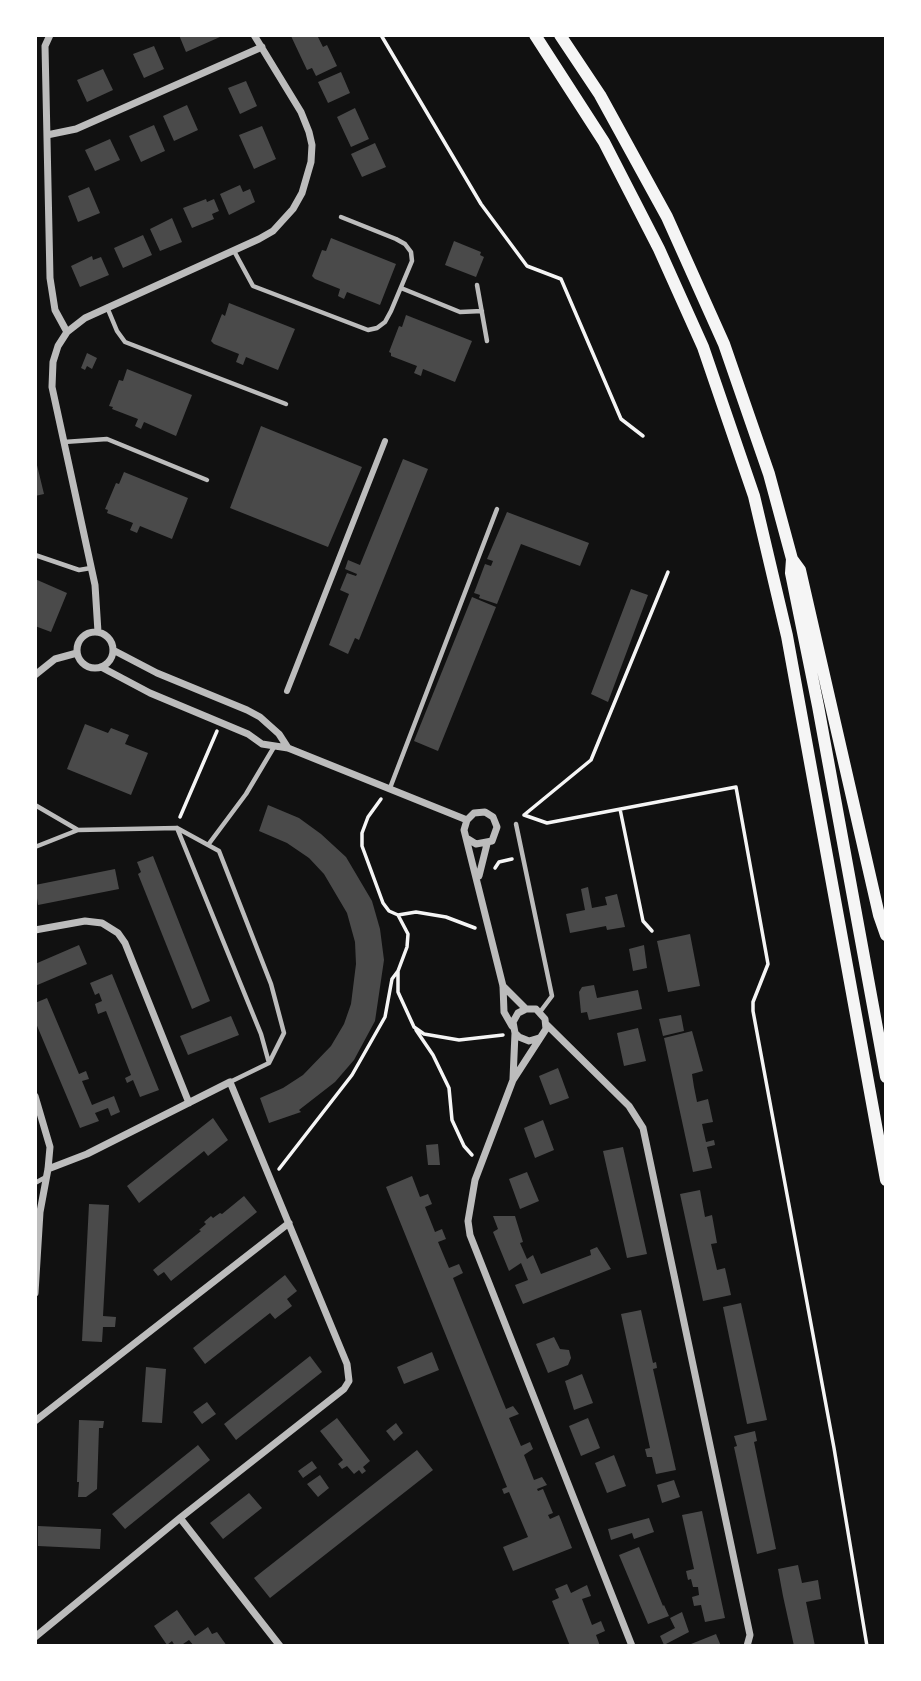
<!DOCTYPE html>
<html>
<head>
<meta charset="utf-8">
<style>
	body { margin:0 }
	#map { position:relative; width:921px; height:1681px; overflow:hidden; background:#111; font-family:"Archivo Narrow",sans-serif }
	canvas { display:block }
	.frame { position:absolute; inset:0; border:37px solid #fff; pointer-events:none }
</style>
</head>
<body>
<div id="map">
<canvas width="921" height="1681"></canvas>
<div class="frame"></div>
</div>
<script>
const c = document.querySelector('canvas').getContext('2d');
c.lineJoin = 'round';
function paint(path, color) { c.fillStyle = color; c.fill(path, 'evenodd'); }
const poly = rows => new Path2D(rows.map(r => 'M' + r).join(''));
function stroke(path, color, width, dash) { c.strokeStyle = color; c.lineWidth = width; c.lineCap = dash ? 'butt' : 'round'; c.setLineDash(dash || []); c.stroke(path); }
paint(poly([
	[179,35,219,35,220,37,186,52],
	[317,35,323,47,327,45,337,66,316,76,312,68,307,70,291,36],
	[154,46,164,69,144,78,133,54],
	[103,69,113,90,87,102,77,80],
	[341,72,350,93,328,103,318,82],
	[246,81,257,106,240,114,228,88],
	[187,105,198,130,174,141,163,116],
	[355,108,369,139,351,147,337,117],
	[154,125,165,151,141,162,129,136],
	[262,126,276,159,254,169,239,135],
	[110,139,120,160,95,171,85,150],
	[375,143,386,167,362,177,351,154],
	[240,185,243,192,250,189,255,202,229,215,220,194],
	[89,187,100,213,78,222,68,196],
	[206,199,207,202,214,199,219,211,212,214,214,219,192,228,183,208],
	[172,218,182,242,160,251,150,229],
	[143,235,152,255,123,268,114,248],
	[331,238,396,264,380,305,347,292,344,299,338,296,340,289,315,279,312,276,322,250,326,251],
	[454,241,481,252,480,255,484,257,476,277,445,265],
	[92,256,93,260,101,257,109,275,80,287,71,266],
	[229,303,295,329,278,370,246,357,243,365,236,362,239,354,214,344,211,341,222,314,225,316],
	[406,315,472,341,455,382,423,369,421,376,414,373,417,366,391,356,391,353,389,352,399,326,402,327],
	[87,353,97,358,92,369,87,366,85,370,81,368],
	[127,369,192,395,176,436,144,422,141,429,135,426,138,419,112,409,113,407,109,406,119,380,123,381],
	[261,426,362,467,328,547,230,508],
	[403,459,428,469,359,640,355,638,348,654,329,645,349,594,340,590,347,573,356,576,357,574,345,569,348,560,360,565],
	[36,461,44,494,35,496,35,462],
	[124,472,188,498,172,539,140,526,137,533,130,530,133,523,107,513,108,510,105,509,116,483,119,484],
	[507,512,589,543,580,566,521,544,497,604,479,598,480,595,474,593,485,564,491,566,493,561,487,559],
	[35,579,67,593,51,632,35,626],
	[631,589,648,595,608,702,591,694],
	[472,597,496,607,438,751,414,741],
	[85,724,108,733,111,728,129,735,125,744,148,753,131,795,67,769],
	[268,805,299,818,321,834,346,857,372,901,380,929,384,960,375,1021,354,1060,335,1082,299,1110,301,1112,269,1123,260,1098,283,1088,303,1075,331,1046,344,1024,351,1004,356,964,355,942,347,913,324,874,309,858,287,843,259,831],
	[153,856,210,1001,192,1009,138,874,141,872,137,862],
	[115,869,119,889,38,905,35,885],
	[588,887,592,908,607,905,605,897,617,894,625,927,607,930,606,926,570,933,566,914,585,910,581,889],
	[690,934,700,986,668,992,657,941],
	[79,945,87,964,35,986,35,964],
	[644,945,647,968,633,971,629,949],
	[112,974,159,1090,140,1097,133,1080,127,1083,125,1078,131,1075,106,1011,98,1014,95,1004,102,1001,99,993,95,995,90,983],
	[594,985,597,998,638,990,642,1009,589,1020,587,1012,581,1013,579,992,582,987],
	[47,998,79,1074,86,1071,89,1079,82,1081,92,1105,114,1096,120,1112,111,1116,108,1108,95,1113,99,1121,80,1128,35,1021,35,1003],
	[681,1015,684,1031,663,1036,659,1019],
	[231,1016,239,1035,188,1055,180,1036],
	[638,1028,646,1061,624,1066,617,1033],
	[692,1031,703,1071,692,1074,694,1087,697,1102,708,1099,713,1122,702,1124,706,1142,714,1140,715,1145,707,1147,712,1168,693,1172,664,1038],
	[558,1068,569,1098,550,1105,539,1076],
	[213,1118,228,1140,208,1156,204,1151,139,1203,127,1186],
	[543,1120,554,1150,535,1158,524,1128],
	[438,1144,440,1165,428,1165,426,1145],
	[623,1147,647,1254,627,1258,603,1151],
	[527,1172,539,1201,520,1209,509,1179],
	[412,1176,420,1197,428,1194,432,1204,425,1207,435,1232,442,1229,446,1239,438,1242,449,1268,459,1264,463,1273,453,1278,506,1409,513,1406,519,1414,509,1418,521,1446,530,1442,533,1449,524,1455,534,1480,542,1477,547,1485,537,1489,538,1491,543,1489,553,1513,548,1515,550,1519,559,1515,572,1548,513,1571,503,1547,528,1537,509,1492,504,1494,502,1489,507,1487,386,1187],
	[700,1190,705,1217,712,1215,717,1243,711,1244,717,1270,725,1268,731,1295,703,1301,680,1194],
	[244,1196,257,1212,171,1281,164,1272,158,1276,153,1270,201,1231,199,1230,206,1224,204,1222,211,1216,213,1218,220,1213,222,1214],
	[89,1204,109,1205,103,1316,116,1317,115,1327,103,1327,102,1342,82,1341],
	[493,1216,515,1216,523,1242,520,1243,527,1259,533,1255,541,1274,591,1255,590,1250,597,1247,611,1269,523,1304,515,1285,528,1280,521,1263,509,1271,493,1232,498,1229],
	[285,1275,297,1291,287,1299,292,1306,275,1319,270,1313,205,1364,193,1348],
	[741,1303,767,1420,747,1424,723,1307],
	[641,1310,653,1363,656,1362,657,1368,653,1369,676,1470,656,1474,652,1457,647,1457,645,1449,650,1448,621,1314],
	[554,1337,560,1349,569,1350,571,1358,568,1365,548,1373,536,1344],
	[432,1352,439,1370,404,1384,397,1367],
	[310,1356,322,1372,236,1440,224,1424],
	[146,1367,166,1369,162,1423,142,1422],
	[582,1374,593,1403,574,1410,565,1381],
	[207,1402,216,1414,202,1424,193,1412],
	[337,1418,370,1461,363,1467,366,1471,362,1474,359,1470,354,1474,347,1466,342,1469,338,1464,343,1460,320,1431],
	[588,1418,600,1448,581,1456,569,1426],
	[79,1420,104,1421,103,1428,99,1428,97,1489,86,1497,78,1497,79,1482,77,1482],
	[396,1423,403,1433,394,1441,386,1431],
	[755,1431,757,1441,754,1442,776,1549,757,1554,734,1447,737,1446,734,1436],
	[198,1445,210,1460,125,1529,112,1514],
	[417,1450,433,1470,270,1598,254,1578],
	[614,1455,626,1486,607,1493,595,1463],
	[312,1461,317,1468,303,1478,298,1471],
	[320,1475,329,1488,318,1497,307,1484],
	[674,1480,680,1497,662,1503,657,1485],
	[249,1493,262,1508,223,1539,210,1523],
	[702,1511,725,1618,705,1622,701,1605,694,1606,692,1597,699,1595,698,1587,693,1587,691,1579,688,1580,686,1571,694,1569,682,1515],
	[649,1518,654,1532,634,1539,632,1533,611,1540,608,1529],
	[38,1526,101,1529,100,1549,38,1546],
	[639,1547,663,1606,664,1605,669,1616,648,1624,619,1555],
	[798,1565,802,1583,818,1580,821,1599,806,1602,815,1646,794,1646,783,1596,778,1569],
	[567,1584,571,1593,587,1585,591,1596,582,1599,592,1625,601,1621,605,1631,596,1635,600,1646,570,1646,552,1601,559,1598,555,1589],
	[177,1610,195,1636,208,1627,212,1634,217,1632,227,1646,194,1646,189,1640,180,1646,175,1646,172,1641,167,1645,154,1626],
	[682,1612,689,1632,664,1645,660,1636,675,1628,670,1618],
	[716,1634,721,1646,686,1646]
]), '#4a4a4a');
stroke(poly([
	[381,35,481,204,527,266,561,279,621,419,643,436],
	[381,799,368,817,362,833,362,846,383,903,389,911,398,915,416,912,446,917,475,928],
	[620,809,643,921,652,931],
	[524,815,547,823,736,787,768,964,753,1002,753,1011,834,1448,867,1646],
	[524,815,591,760,668,572],
	[180,817,217,731],
	[495,868,499,862,512,859],
	[398,915,408,934,407,947,398,971,398,992,414,1027,424,1034,459,1040,503,1035],
	[416,1030,433,1055,449,1088,452,1120,464,1146,472,1155],
	[279,1169,352,1075,385,1017,392,979,398,971]
]), '#f5f5f5', 3.5);
stroke(poly([
	[234,251,253,286,368,330,377,328,385,322,391,311,412,261,411,252,405,244,396,239,341,217],
	[477,285,487,341],
	[401,288,460,312,482,311],
	[107,307,117,331,125,342,286,404],
	[64,442,107,439,207,480],
	[35,555,79,570,91,568],
	[390,788,497,509],
	[35,805,78,830,177,828,219,851,271,984,284,1033,269,1063],
	[516,824,552,996,540,1012],
	[177,828,261,1034,269,1063,230,1082],
	[208,845,246,794,274,747],
	[35,847,78,830],
	[35,1183,46,1177]
]), '#bcbcbc', 4.5);
stroke(poly([
	[287,691,385,441]
]), '#bcbcbc', 6);
stroke(poly([
	[50,35,45,46,50,278,55,310,67,332],
	[47,135,76,129,262,47],
	'77 650a18 18 0 1 1 36 0a18 18 0 1 1-36 0Z',
	[98,632,95,585,52,387,53,362,58,346,67,332,85,318,259,239,273,231,293,209,302,193,311,162,312,145,309,132,301,112,254,35],
	[113,650,157,673,247,710,260,717,279,734,288,748],
	[101,667,150,693,248,734,262,744,288,748,467,820],
	[35,675,55,659,77,653],
	[468,839,476,844,492,841,497,827,493,817,485,812,474,813,467,820,464,830,503,986,504,1012,512,1026],
	[479,876,487,844],
	[35,930,85,921,102,923,118,933,125,943,189,1103],
	[503,986,526,1009],
	[546,1024,629,1106,643,1128,750,1635,747,1646],
	[539,1038,529,1041,519,1037,515,1033,513,1022,518,1013,526,1009,536,1009,545,1019,546,1029,513,1080,475,1180,468,1221,470,1235,632,1646],
	[513,1079,515,1033],
	[35,1096,50,1147,48,1169,40,1212,35,1293],
	[35,1421,289,1223],
	[180,1518,280,1646],
	[35,1637,180,1518,344,1389,349,1381,347,1364,230,1082,87,1154,48,1169]
]), '#bcbcbc', 7);
stroke(poly([
	[535,35,604,142,659,249,703,347,754,496,787,636,886,1180],
	[560,35,600,95,667,217,724,344,769,474,792,559,791,573,818,706,886,1077],
	[792,559,800,570,879,915,886,935]
]), '#f5f5f5', 12);
</script>
</body>
</html>
